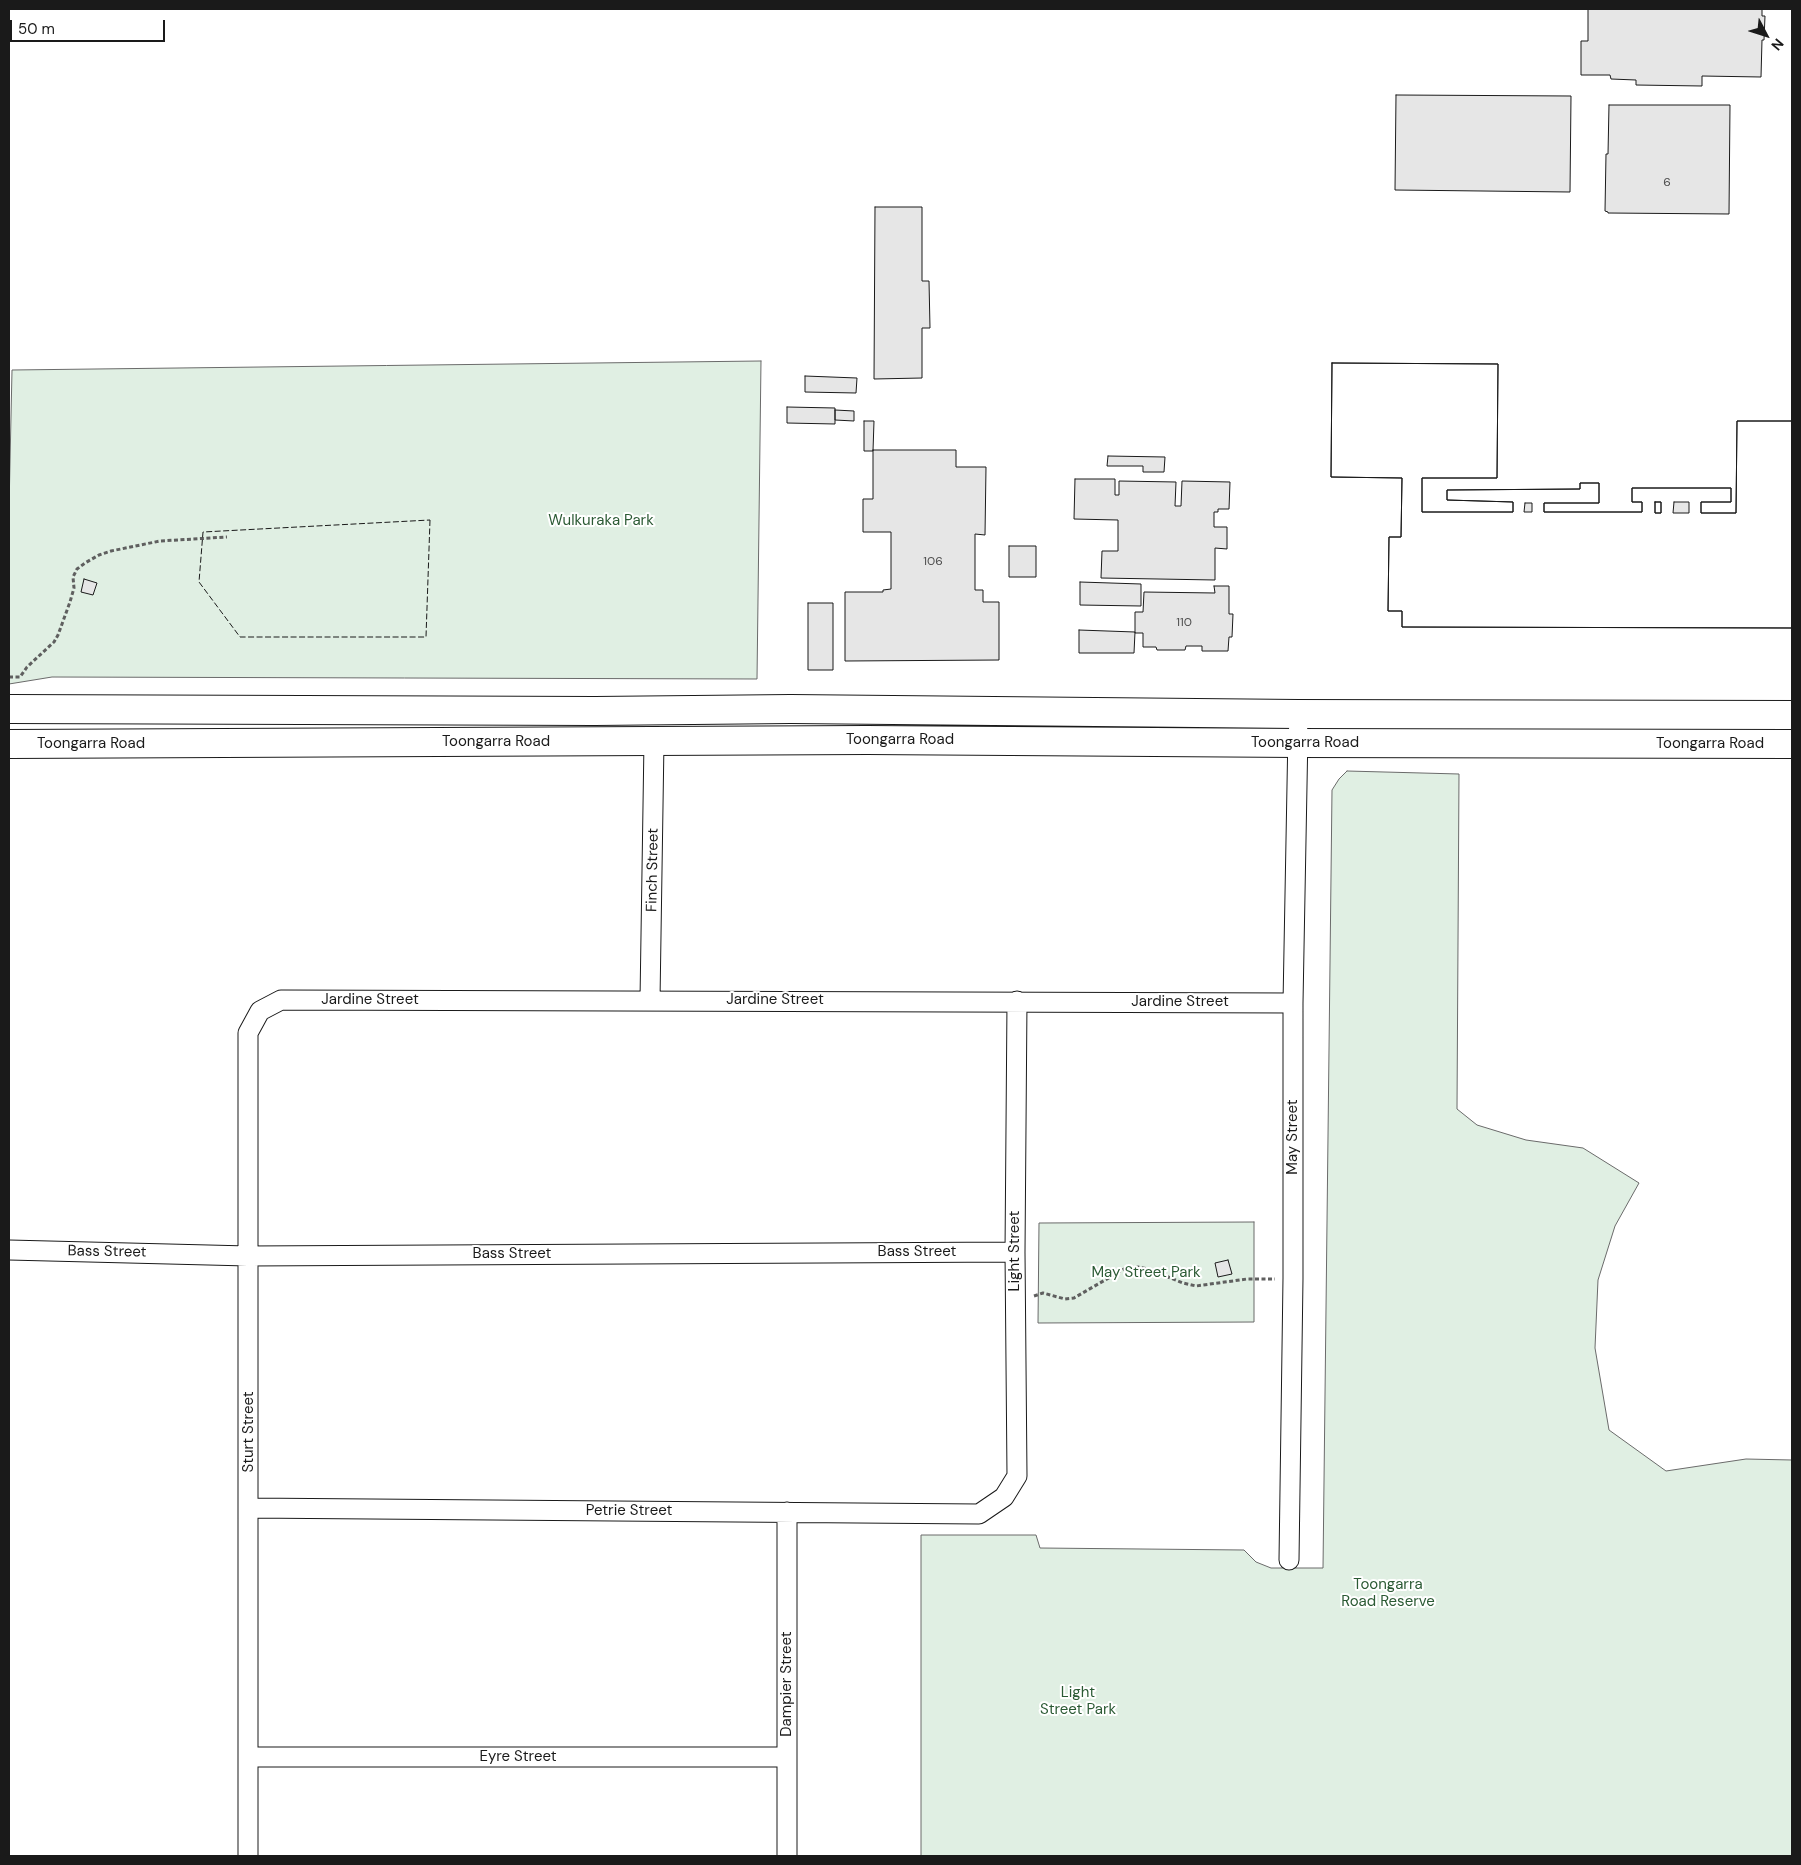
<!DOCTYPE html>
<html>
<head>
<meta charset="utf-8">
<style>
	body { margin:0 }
	#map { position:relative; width:1801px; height:1865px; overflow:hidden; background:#fff; font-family:"DM Sans",sans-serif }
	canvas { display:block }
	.frame { position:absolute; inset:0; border:10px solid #1a1a1a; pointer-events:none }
	.north { position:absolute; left:1741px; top:10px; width:50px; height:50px; -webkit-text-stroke:4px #fff; paint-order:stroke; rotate:130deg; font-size:14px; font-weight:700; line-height:20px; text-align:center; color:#1a1a1a }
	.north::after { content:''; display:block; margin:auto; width:18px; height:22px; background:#1a1a1a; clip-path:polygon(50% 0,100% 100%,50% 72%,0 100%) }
	.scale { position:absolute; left:10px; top:20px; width:155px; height:22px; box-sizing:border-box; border:2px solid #1a1a1a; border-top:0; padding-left:6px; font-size:15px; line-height:18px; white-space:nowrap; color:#1a1a1a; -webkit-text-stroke:4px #fff; paint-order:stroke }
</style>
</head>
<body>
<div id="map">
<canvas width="1801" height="1865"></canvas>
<div class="frame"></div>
<div class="north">N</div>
<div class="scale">50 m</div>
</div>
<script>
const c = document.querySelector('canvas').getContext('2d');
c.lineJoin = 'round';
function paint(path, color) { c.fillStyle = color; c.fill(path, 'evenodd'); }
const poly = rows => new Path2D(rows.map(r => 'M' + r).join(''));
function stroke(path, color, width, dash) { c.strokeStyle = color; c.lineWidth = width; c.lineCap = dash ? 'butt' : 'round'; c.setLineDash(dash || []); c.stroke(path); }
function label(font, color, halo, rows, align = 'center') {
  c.font = font + ' "DM Sans",sans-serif'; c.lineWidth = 4; c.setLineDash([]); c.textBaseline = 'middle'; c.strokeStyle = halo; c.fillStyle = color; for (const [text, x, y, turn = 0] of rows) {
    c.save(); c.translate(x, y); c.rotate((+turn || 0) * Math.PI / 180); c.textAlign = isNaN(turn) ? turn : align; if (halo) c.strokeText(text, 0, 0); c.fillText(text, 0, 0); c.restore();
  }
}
const green = poly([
	[761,361,757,679,52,677,9,684,9,509,12,370,761,361],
	[1347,771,1459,774,1457,1109,1477,1125,1526,1140,1583,1148,1639,1183,1615,1226,1598,1280,1595,1348,1609,1430,1666,1471,1746,1459,1792,1460,1792,1856,921,1856,921,1535,1036,1535,1040,1548,1244,1550,1256,1562,1271,1568,1323,1568,1332,790,1339,779,1347,771],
	[1254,1222,1254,1322,1038,1323,1039,1223,1254,1222]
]);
paint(green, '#e0efe3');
stroke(green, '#6a6a6a', 1);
const building = poly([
	[1588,9,1762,9,1762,16,1765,16,1764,40,1762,40,1761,77,1702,76,1702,86,1636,85,1636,80,1611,79,1610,75,1581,75,1581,41,1588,41,1588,9],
	[1396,95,1571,96,1570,192,1395,190,1396,95],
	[1609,105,1730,105,1729,214,1608,213,1608,212,1605,211,1606,154,1608,154,1609,105],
	[875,207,922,207,922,281,929,281,930,328,922,328,922,378,874,379,875,207],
	[1332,363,1498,364,1497,478,1422,478,1422,512,1513,512,1513,502,1447,500,1447,490,1580,489,1580,483,1599,483,1599,503,1544,503,1544,512,1642,512,1642,502,1632,502,1632,488,1731,488,1731,502,1701,502,1701,513,1736,513,1737,421,1792,421,1792,628,1402,627,1402,611,1388,611,1389,537,1401,537,1402,478,1331,477,1332,363],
	[1655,502,1661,502,1661,513,1655,513,1655,502],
	[1332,363,1498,364,1497,478,1422,478,1422,512,1513,512,1513,502,1447,500,1447,490,1580,489,1580,483,1599,483,1599,503,1544,503,1544,512,1642,512,1642,502,1632,502,1632,488,1731,488,1731,502,1701,502,1701,513,1736,513,1737,421,1792,421,1792,628,1402,627,1402,611,1388,611,1389,537,1401,537,1402,478,1331,477,1332,363],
	[1655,502,1661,502,1661,513,1655,513,1655,502],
	[1674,502,1689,502,1689,513,1673,513,1674,502],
	[1525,503,1532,503,1532,512,1524,512,1525,503],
	[805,376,857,378,856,393,805,392,805,376],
	[787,407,835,408,835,424,787,423,787,407],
	[835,410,854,411,854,421,835,420,835,410],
	[864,421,874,421,873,451,864,451,864,421],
	[873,450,956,450,956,467,986,467,985,535,975,534,975,590,983,590,983,602,999,602,999,660,845,661,845,592,883,592,883,590,891,589,891,532,863,532,863,499,873,499,873,450],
	[1108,456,1165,457,1164,472,1143,472,1143,466,1107,466,1108,456],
	[1075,479,1115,479,1115,495,1119,495,1119,481,1176,482,1175,506,1181,506,1182,481,1230,482,1229,509,1218,509,1218,512,1214,512,1214,527,1227,527,1227,549,1215,548,1215,580,1101,578,1102,551,1118,551,1118,520,1074,519,1075,479],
	[1009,546,1036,546,1036,577,1009,577,1009,546],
	[84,579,97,583,93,595,81,592,84,579],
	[1080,582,1141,584,1141,606,1080,605,1080,582],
	[1214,586,1229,586,1229,614,1233,614,1232,637,1229,637,1228,651,1202,651,1202,646,1186,646,1185,650,1157,650,1156,647,1143,647,1143,633,1135,633,1135,612,1143,612,1144,592,1215,593,1214,586],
	[808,603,833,603,833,670,808,670,808,603],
	[1079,630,1135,632,1134,653,1079,653,1079,630],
	[1228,1260,1232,1274,1218,1277,1215,1263,1228,1260]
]);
paint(building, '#e6e6e6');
stroke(building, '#1a1a1a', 1);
const street = poly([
	[650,1000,654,741],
	[9,1250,248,1256,1015,1252],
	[249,1508,979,1514,1004,1497,1017,1476,1015,1252,1017,1001],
	[1289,1560,1293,1278,1293,1003,1298,731],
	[249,1757,787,1757],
	[248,1856,248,1033,260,1011,281,1000,1293,1003],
	[787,1856,787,1512]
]);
const primary = poly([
	[9,709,595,711,791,709,1298,714,1792,715],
	[9,744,867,740,1298,743,1792,744]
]);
stroke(street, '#1a1a1a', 21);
stroke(primary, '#1a1a1a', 30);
stroke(poly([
	[9,677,20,677,27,667,54,642,58,635,70,602,74,588,73,577,77,569,85,563,99,555,111,551,160,541,227,537],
	[1034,1296,1043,1293,1065,1299,1074,1298,1124,1269,1138,1267,1148,1269,1183,1283,1196,1286,1247,1279,1275,1279]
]), '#5f5f5f', 3, [4, 2.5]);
stroke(street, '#fff', 19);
stroke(primary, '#fff', 28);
stroke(poly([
	[430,520,426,637,240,637,199,582,203,532,430,520]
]), '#1a1a1a', 1, [6, 2.5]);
label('12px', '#4d4d4d', null, [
	["6",1667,183],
	["106",933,562],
	["110",1184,623]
]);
label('15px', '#2b5a34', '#fff', [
	["Wulkuraka Park",601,521],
	["May Street Park",1146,1273],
	["Toongarra",1388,1585],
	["Road Reserve",1388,1602],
	["Light",1078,1693],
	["Street Park",1078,1710]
]);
label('15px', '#1a1a1a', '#fff', [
	["Toongarra Road",900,740],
	["Toongarra Road",496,742],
	["Toongarra Road",1305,743],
	["Toongarra Road",91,744],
	["Toongarra Road",1710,744],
	["Finch Street",653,870,-89],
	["Jardine Street",370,1000],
	["Jardine Street",775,1000],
	["Jardine Street",1180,1002],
	["May Street",1293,1137,-90],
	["Light Street",1015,1251,-90],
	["Bass Street",107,1252,1],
	["Bass Street",917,1252],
	["Bass Street",512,1254],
	["Sturt Street",249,1432,-90],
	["Petrie Street",629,1511],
	["Dampier Street",787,1684,-90],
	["Eyre Street",518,1757]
]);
</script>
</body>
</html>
